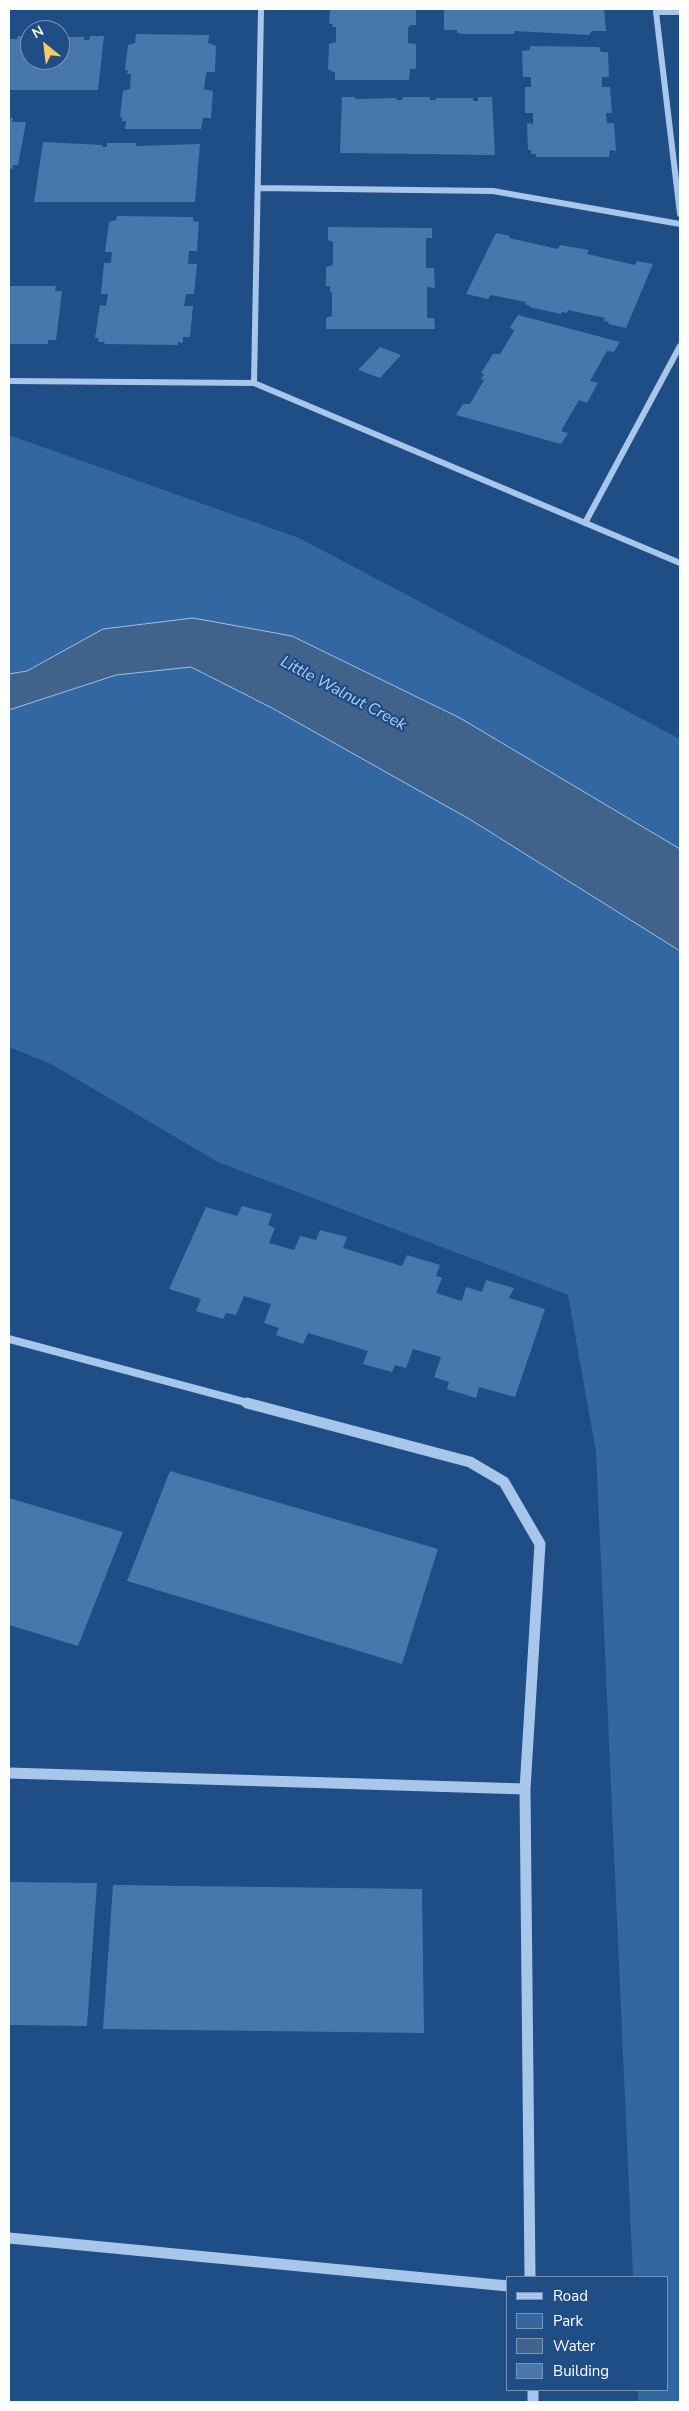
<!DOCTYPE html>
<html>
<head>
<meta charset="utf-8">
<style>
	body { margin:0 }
	#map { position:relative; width:689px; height:2411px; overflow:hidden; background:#1f4d85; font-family:"Nunito Sans",sans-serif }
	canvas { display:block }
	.frame { position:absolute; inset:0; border:10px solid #fff; pointer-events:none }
	.legend { position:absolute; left:506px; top:2276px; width:162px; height:115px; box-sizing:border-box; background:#1f4d85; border:1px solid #7994b6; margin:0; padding:6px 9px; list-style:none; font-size:15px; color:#fff }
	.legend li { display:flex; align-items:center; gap:10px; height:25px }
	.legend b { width:25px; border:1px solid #7994b6 }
	.north { position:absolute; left:20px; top:20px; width:50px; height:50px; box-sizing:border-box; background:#1f4d85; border:1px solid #7994b6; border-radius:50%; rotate:331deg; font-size:14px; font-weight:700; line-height:20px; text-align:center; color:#fff }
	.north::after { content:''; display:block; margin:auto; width:18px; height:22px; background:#f7cc67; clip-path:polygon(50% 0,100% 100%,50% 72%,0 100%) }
</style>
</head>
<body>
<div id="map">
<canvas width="689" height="2411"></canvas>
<div class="frame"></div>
<ul class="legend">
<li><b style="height:6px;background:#a7c6ea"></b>Road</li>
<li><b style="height:14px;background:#3367a2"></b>Park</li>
<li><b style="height:14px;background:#41638b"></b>Water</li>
<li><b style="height:14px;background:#4877ad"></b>Building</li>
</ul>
<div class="north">N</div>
</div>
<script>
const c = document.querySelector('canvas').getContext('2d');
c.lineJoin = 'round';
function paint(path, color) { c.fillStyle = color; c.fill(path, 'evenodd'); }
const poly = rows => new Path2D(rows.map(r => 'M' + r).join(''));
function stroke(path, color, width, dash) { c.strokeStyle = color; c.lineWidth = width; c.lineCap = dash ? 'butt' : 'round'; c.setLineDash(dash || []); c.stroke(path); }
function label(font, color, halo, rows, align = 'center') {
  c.font = font + ' "Nunito Sans",sans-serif'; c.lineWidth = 4.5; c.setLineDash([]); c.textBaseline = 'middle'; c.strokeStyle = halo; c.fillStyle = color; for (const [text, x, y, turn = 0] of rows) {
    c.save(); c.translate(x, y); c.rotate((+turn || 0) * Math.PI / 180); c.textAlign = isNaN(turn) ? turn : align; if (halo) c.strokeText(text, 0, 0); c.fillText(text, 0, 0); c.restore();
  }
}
paint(poly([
	[9,435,299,538,680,739,680,2402,638,2402,638,2390,668,2390,668,2277,633,2277,596,1452,568,1295,218,1162,51,1064,9,1047]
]), '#3367a2');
const water = poly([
	[193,618,292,636,460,718,680,849,680,951,471,820,272,708,191,667,116,675,9,710,9,674,27,671,103,629,193,618]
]);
paint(water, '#41638b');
stroke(water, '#9bc1eb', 1);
paint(poly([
	[330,9,416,9,416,25,410,25,408,28,408,43,416,44,416,69,410,69,409,80,335,80,335,73,328,69,329,44,336,42,336,27,332,27,333,24,329,24],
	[444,9,604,9,606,31,592,31,589,35,514,31,514,34,464,34,457,33,457,30,444,30],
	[136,34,209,35,208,43,216,46,215,72,207,72,206,74,204,89,213,91,211,118,203,118,201,129,125,129,126,121,122,121,122,117,120,117,123,91,130,89,131,74,127,74,128,70,125,70,128,45,135,43],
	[18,36,30,36,30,60,60,60,60,37,84,37,84,40,89,40,90,36,104,36,98,90,9,90,9,39,17,39],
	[530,46,599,47,601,52,608,52,609,77,602,77,602,87,610,87,612,113,606,113,607,123,614,123,616,151,610,150,609,157,536,157,536,154,531,154,531,150,528,150,527,123,533,124,533,113,525,113,525,87,531,87,531,77,523,77,522,51,530,50],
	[342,97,355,97,355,99,396,98,397,100,402,100,403,97,430,97,430,100,436,100,436,98,473,98,473,101,478,101,478,97,492,97,495,155,340,153],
	[9,118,13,118,12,122,26,122,18,165,13,165,12,169,9,169],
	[43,142,103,145,102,147,107,147,107,143,136,143,136,146,200,144,195,202,34,202],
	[117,216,193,217,193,221,199,222,197,251,189,251,188,264,197,264,194,294,186,294,184,306,193,306,190,337,183,337,183,343,178,342,178,345,104,344,105,342,98,342,99,338,95,338,100,305,106,306,108,294,101,294,104,263,111,263,112,252,105,252,109,222,116,220],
	[328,227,432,228,432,238,426,238,426,268,434,268,435,288,427,287,427,318,434,318,435,329,326,329,326,318,332,316,332,292,330,292,330,286,326,286,326,267,333,265,333,242,328,240],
	[496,233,510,236,509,238,558,249,560,245,589,250,587,254,635,265,637,261,653,264,626,328,608,324,609,322,604,321,605,318,568,310,567,313,562,312,561,314,529,307,530,306,525,304,526,302,491,295,488,299,466,294],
	[9,286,56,286,55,291,62,291,56,340,48,340,48,344,9,344],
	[518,315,620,342,614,352,607,351,590,381,598,383,587,403,579,400,561,431,568,433,561,444,456,415,463,404,470,404,484,380,481,379,484,374,481,373,493,354,500,354,514,331,510,327],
	[380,347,401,355,380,378,358,370],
	[242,1206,272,1214,268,1225,275,1228,269,1243,294,1250,300,1236,316,1240,320,1230,347,1237,343,1248,402,1266,407,1255,440,1265,436,1276,442,1278,436,1293,462,1301,466,1287,482,1292,486,1280,514,1288,509,1298,545,1309,515,1397,479,1387,476,1398,447,1389,449,1382,434,1377,441,1357,413,1349,406,1368,395,1365,392,1372,363,1364,368,1351,308,1333,303,1344,276,1335,279,1328,264,1323,271,1304,244,1296,236,1315,226,1313,223,1319,196,1311,201,1299,169,1289,206,1207,237,1216],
	[170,1471,438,1549,402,1664,127,1581],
	[9,1498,123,1532,78,1646,9,1625],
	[9,1882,97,1883,87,2026,9,2025],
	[113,1885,422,1889,424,2033,103,2029]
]), '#4877ad');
stroke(poly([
	[261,9,254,383,680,563],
	[680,12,656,12,680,214],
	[258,188,493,191,680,224],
	[9,381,254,383],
	[585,523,680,346]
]), '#a7c6ea', 6);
stroke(poly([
	[9,1339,252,1404]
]), '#a7c6ea', 8);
stroke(poly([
	[247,1403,470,1462,504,1482,540,1544,525,1789,530,2277],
	[9,1773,525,1789],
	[9,2238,508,2286],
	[533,2390,533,2402]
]), '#a7c6ea', 11);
label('italic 16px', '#b3d0f1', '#1f4d85', [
	["Little Walnut Creek",343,694,28]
]);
</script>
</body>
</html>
